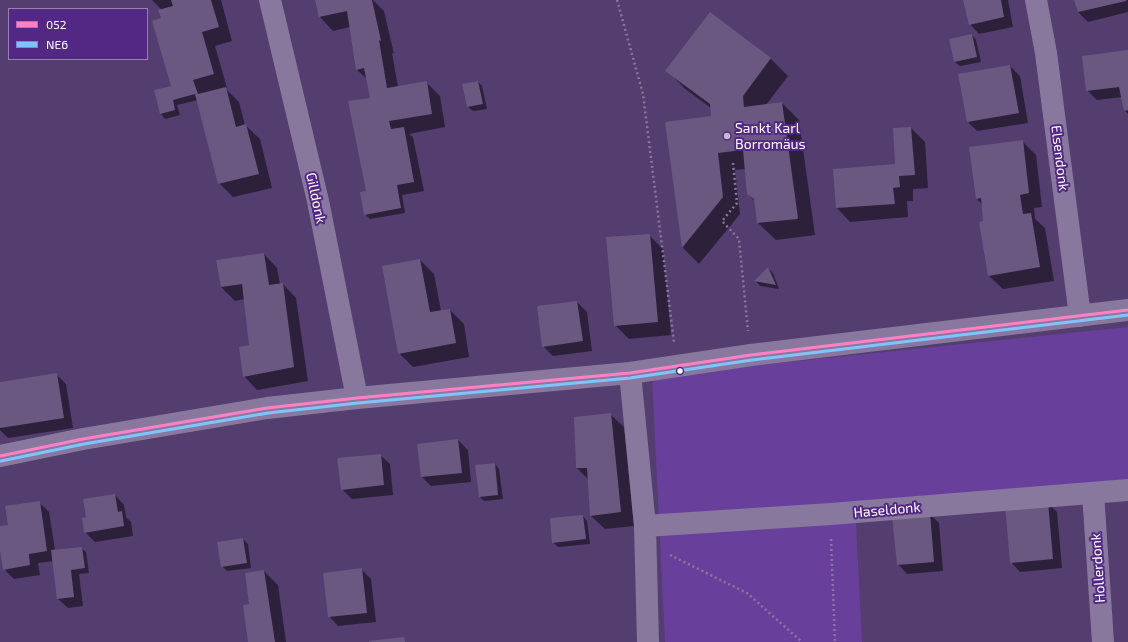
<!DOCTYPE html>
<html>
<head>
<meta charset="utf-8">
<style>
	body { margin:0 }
	#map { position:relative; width:1128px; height:642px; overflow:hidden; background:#543d6f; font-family:"Exo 2",sans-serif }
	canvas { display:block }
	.legend { position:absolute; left:8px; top:8px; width:140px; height:52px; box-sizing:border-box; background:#522884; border:1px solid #977eb5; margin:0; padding:5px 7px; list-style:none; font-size:12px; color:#fff }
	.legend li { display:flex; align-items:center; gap:8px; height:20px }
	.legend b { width:20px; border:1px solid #977eb5 }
</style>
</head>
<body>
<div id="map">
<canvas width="1128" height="642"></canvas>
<ul class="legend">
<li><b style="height:5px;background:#ff80c5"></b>052</li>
<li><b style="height:5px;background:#80c4ff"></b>NE6</li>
</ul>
</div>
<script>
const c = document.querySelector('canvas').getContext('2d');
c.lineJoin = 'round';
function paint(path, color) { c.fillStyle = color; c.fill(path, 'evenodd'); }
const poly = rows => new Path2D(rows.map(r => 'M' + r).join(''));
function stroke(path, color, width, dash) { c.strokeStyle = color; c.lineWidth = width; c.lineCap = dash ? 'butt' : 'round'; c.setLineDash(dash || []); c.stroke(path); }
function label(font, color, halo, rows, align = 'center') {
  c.font = font + ' "Exo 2",sans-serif'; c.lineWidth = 4; c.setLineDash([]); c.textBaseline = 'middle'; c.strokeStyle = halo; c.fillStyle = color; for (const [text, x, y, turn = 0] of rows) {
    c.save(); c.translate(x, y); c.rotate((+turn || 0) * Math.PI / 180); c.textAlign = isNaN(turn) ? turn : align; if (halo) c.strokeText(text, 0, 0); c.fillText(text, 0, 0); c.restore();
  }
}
paint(poly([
	[1128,327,1128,480,855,504,862,642,665,642,652,376]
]), '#68409b');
paint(poly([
	[152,0,221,0,232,41,215,46,227,88,225,88,239,102,245,125,260,139,272,188,233,197,219,183,198,100,177,105,180,115,165,119,161,114,155,91,173,86,162,10],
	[316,0,373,0,384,11,394,54,392,53,398,87,426,82,440,96,445,127,409,134,413,137,424,191,402,195,405,213,370,219,365,214,371,99,368,80,357,70,350,27,333,31,320,17],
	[965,0,1008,0,1013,27,979,34,970,24],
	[1075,0,1128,0,1128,12,1088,22,1078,12],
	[710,13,771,59,788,76,766,105,782,103,799,120,815,235,776,240,758,223,755,201,748,194,746,169,735,170,740,214,699,264,682,247,712,117,711,108,684,88,667,70],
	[972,35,976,40,981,62,960,66,955,62],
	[1128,51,1128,114,1124,110,1122,97,1097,100,1087,90],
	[1010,66,1020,76,1028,123,977,131,968,122],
	[478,82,482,86,487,109,473,111,468,107],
	[911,128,925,142,928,188,913,189,913,201,907,201,908,217,850,222,837,208,896,165],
	[1022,141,1036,155,1042,207,1034,208,1035,219,1045,228,1054,281,1003,289,989,276,982,204,977,199],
	[649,235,663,249,671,335,629,339,615,325],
	[264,254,277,268,280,284,283,284,296,298,308,381,257,390,244,376,251,346,245,299,235,301,221,287],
	[420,260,434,274,441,311,450,310,464,324,469,357,413,367,399,353],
	[768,268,773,273,779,289,760,286,756,281],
	[577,302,587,312,592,351,553,356,543,346],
	[56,374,66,384,73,428,8,438,0,430,0,383],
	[610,414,624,427,634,526,605,529,591,516,589,480,577,468],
	[458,440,468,450,471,482,431,486,422,477],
	[380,455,390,464,393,495,352,499,342,489],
	[495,464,499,469,503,499,484,501,480,497],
	[115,495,124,505,126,517,131,522,133,536,95,542,85,532,87,518],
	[39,502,49,512,55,550,81,548,86,552,89,573,79,574,83,606,68,608,58,599,54,561,38,563,40,575,14,579,4,569,0,551,0,527,7,526],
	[1048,503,1057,512,1062,568,1020,572,1011,562],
	[930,514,939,523,943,571,907,574,898,564],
	[583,516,587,521,590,544,558,547,553,542],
	[243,539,248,544,251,568,227,571,222,566],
	[362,570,371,579,376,622,338,626,329,616],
	[264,571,278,585,286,642,249,642,250,605]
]), '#0007');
paint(poly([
	[171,0,211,0,219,27,202,32,214,74,193,80,198,94,226,87,236,127,246,124,259,174,218,184,195,94,173,100,175,110,160,114,154,90,171,86,152,21,161,18,158,10,173,6],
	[315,0,372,0,381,41,379,40,387,88,427,81,432,114,389,121,391,129,385,130,404,127,414,182,397,185,401,208,364,215,360,192,366,191,348,101,370,98,364,68,356,70,347,11,319,17],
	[963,0,1001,0,1004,17,969,25],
	[1074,0,1126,0,1126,1,1078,12],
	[710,12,771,58,743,96,744,107,782,102,798,218,797,219,757,223,754,199,747,194,743,150,718,153,723,197,682,248,665,122,711,116,710,104,665,71],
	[972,34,977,57,954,62,949,39],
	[1128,50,1128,110,1124,111,1119,87,1086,91,1082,56],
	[1010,65,1019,113,967,122,958,74],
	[478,81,483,104,467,107,462,84],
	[911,127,915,175,899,176,900,187,893,188,895,204,836,208,833,169,895,164,893,128],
	[1023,140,1029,193,1020,195,1023,214,1031,213,1040,267,988,276,979,222,983,221,981,198,976,199,969,147],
	[650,234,658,322,614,326,606,237],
	[264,253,269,285,283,283,294,367,243,377,239,347,249,345,242,284,221,287,216,260],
	[420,259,430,312,450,309,456,343,398,354,382,266],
	[768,267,776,285,754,281],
	[577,301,583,341,542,347,537,306],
	[57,373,64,418,0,428,0,382],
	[611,413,621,512,590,516,587,468,576,468,574,417],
	[458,439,462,473,421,477,417,444],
	[381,454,384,485,341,490,337,458],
	[495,463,498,495,479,497,475,465],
	[115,494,118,512,122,511,124,526,84,533,82,518,86,517,83,499],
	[40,501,47,551,29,554,30,565,3,570,0,551,0,526,8,525,5,506],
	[1048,502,1053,559,1010,563,1005,505],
	[930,513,934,562,897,565,892,516],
	[583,515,586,539,552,543,550,518],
	[243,538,247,563,221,567,217,542],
	[82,547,85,568,71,570,74,597,57,599,51,550],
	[362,568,367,613,328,617,323,573],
	[264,570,275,642,248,642,243,605,249,604,245,573],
	[404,637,405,642,369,642,369,641]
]), '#6a5880');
stroke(poly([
	[617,0,643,94,674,342],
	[733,163,737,203,722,221,739,239,748,331],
	[831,539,835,642],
	[670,555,747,593,802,642]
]), '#89789d', 2.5, [2, 3]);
stroke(poly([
	[270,0,318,201,357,398],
	[1036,0,1046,53,1080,316],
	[630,373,645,526,648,642],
	[0,456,83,439,267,408,357,398,630,373,751,355,1128,310],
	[1093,493,1103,642],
	[645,526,831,514,1128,490]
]), '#89789d', 22);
stroke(poly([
	[0,456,83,439,267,408,357,398,630,373,751,355,1128,310]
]), '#ff80c5', 3);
stroke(poly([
	[1,461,84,444,268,413,358,403,630,378,752,360,1128,315]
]), '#80c4ff', 3);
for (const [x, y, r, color] of [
	[727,136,4,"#c3bbcd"],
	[680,371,3.5,"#fff"]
]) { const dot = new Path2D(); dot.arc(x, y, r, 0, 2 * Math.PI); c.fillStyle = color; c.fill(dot); stroke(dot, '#522884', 1.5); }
label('14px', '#fff', '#522884', [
	["Sankt Karl",735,128],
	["Borromäus",735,144]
], 'left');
label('14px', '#fff', '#522884', [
	["Elsendonk",1060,158,83],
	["Gilldonk",316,198,78],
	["Haseldonk",887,510,-5],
	["Hollerdonk",1098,568,-94]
]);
</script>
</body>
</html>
